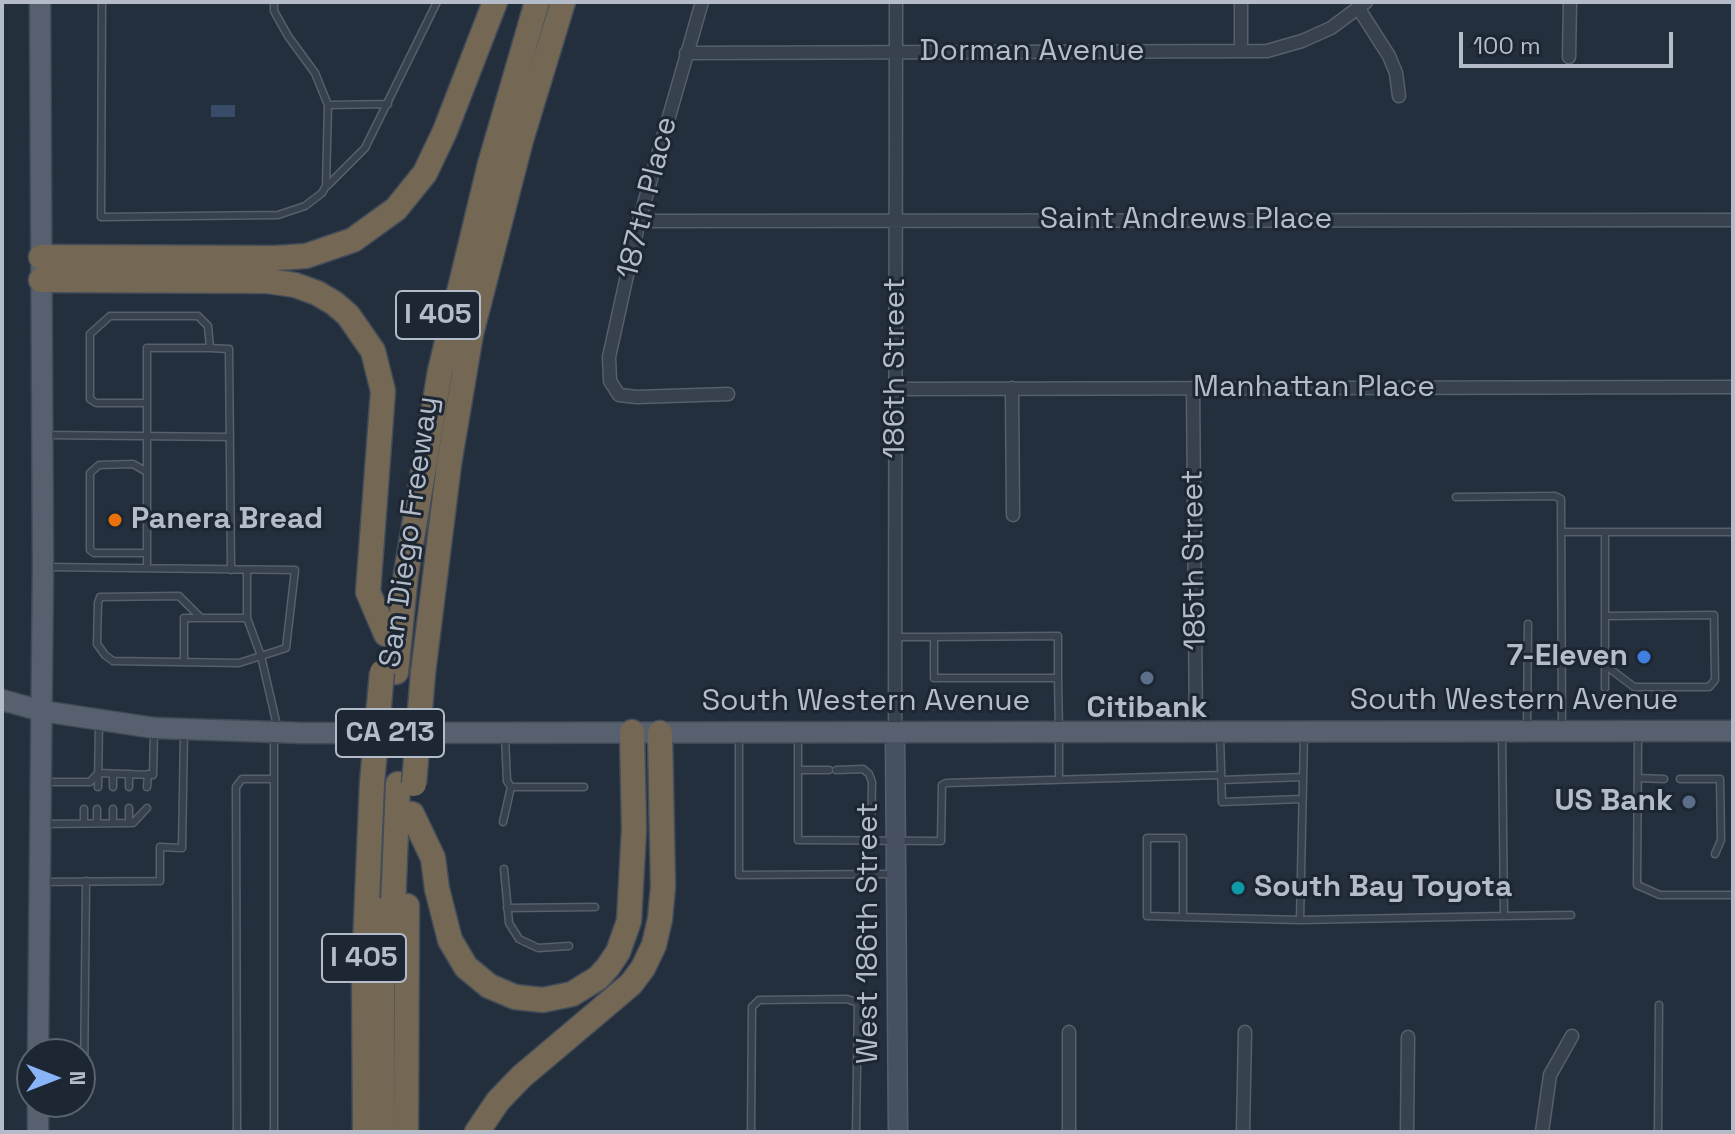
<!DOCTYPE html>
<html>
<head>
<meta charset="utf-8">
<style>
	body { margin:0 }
	#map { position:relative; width:1735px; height:1134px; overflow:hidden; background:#242f3e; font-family:"Space Grotesk",sans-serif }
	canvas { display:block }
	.frame { position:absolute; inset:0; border:4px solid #b4bcc9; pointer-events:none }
	.north { position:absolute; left:16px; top:1038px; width:80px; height:80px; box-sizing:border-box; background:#1d2633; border:2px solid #59626f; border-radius:50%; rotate:90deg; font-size:22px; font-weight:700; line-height:32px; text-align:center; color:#b4bcc9 }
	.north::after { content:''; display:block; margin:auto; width:28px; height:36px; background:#8ab4f8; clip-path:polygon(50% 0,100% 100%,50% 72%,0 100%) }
	.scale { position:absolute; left:1459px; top:32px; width:214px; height:36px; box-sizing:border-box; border:4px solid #b4bcc9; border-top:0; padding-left:10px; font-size:24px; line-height:28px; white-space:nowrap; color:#b4bcc9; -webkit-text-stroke:6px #1d2633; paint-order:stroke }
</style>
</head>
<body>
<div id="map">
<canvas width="1735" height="1134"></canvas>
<div class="frame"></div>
<div class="north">N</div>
<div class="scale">100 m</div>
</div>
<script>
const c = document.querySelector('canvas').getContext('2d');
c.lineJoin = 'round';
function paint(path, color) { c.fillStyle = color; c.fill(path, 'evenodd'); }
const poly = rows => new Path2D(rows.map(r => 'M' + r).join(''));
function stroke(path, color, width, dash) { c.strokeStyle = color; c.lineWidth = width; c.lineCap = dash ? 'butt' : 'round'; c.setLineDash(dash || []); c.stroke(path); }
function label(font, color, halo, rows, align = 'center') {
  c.font = font + ' "Space Grotesk",sans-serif'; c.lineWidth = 6; c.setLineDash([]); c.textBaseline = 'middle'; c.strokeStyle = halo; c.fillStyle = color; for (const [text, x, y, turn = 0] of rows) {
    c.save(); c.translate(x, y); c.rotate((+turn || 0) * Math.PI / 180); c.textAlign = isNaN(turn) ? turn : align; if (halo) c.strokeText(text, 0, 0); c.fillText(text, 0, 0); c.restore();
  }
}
paint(poly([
	[211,105,235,105,235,117,211,117]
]), '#394c67');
const lane = poly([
	[102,2,101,217,278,215,305,206,322,193,326,186,328,105,315,73,288,36,274,11,274,2],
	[328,105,388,104],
	[327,186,365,148,437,2],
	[147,403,96,403,90,399,90,334,110,316,198,316,208,326,210,348],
	[46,435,230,437],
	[147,472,133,464,99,465,90,473,90,550,94,553,147,553],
	[1456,497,1555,496,1561,499,1562,729],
	[1563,532,1733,532],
	[46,567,295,570,286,648,239,663,113,661,105,655,97,644,98,603,100,597,179,596,201,618],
	[147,568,147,348,210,348,229,349,231,570],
	[247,570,247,618,261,656,278,730],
	[896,637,934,637],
	[184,662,184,618,247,618],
	[1605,665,1634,687,1709,687,1715,680,1714,615,1605,616],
	[1058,678,934,678,934,637,1058,636,1058,678,1059,732,1059,779],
	[1605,688,1605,532],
	[1527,729,1528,624],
	[739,735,739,875,892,874],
	[274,736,274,1132],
	[505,736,507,781,511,787,584,787],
	[798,736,798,840,941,841,942,785,946,783,1221,775],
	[1220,736,1222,802,1302,799],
	[1502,736,1504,916,1571,915],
	[1638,736,1637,885,1660,895,1733,895],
	[798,770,829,770],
	[836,770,863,769,869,774,872,782,871,841],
	[113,774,113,787],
	[1638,778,1664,779],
	[1680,779,1720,779,1721,840,1715,854],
	[1222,780,1303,777],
	[43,782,90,782,98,773,153,775,154,732],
	[98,787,99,724],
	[129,787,129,774],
	[147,787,148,774],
	[129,808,129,823],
	[84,809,84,823],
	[97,809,97,823],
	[113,809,113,823],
	[503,822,511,787],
	[43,824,133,823,147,808],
	[504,869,509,923,519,939,538,948,569,946],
	[42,882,160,881,160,847,182,848,184,733],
	[507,908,595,907],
	[1183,917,1183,838,1147,838,1147,916,1183,917,1300,920,1304,735],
	[1300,920,1504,916],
	[80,1081,84,1081,86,881],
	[237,1132,236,787,242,779,274,779],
	[751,1132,752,1007,759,1000,847,999,858,1003,856,1132],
	[1658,1132,1659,1005]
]);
const street = poly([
	[702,2,639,221,609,357,610,381,619,395,637,397,728,394],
	[1241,2,1241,51],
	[1359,9,1389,56,1396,73,1399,96],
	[686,53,1267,51,1302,41,1331,28,1366,2],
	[1569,57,1570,2],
	[639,221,1733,220],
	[1012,388,1013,515],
	[1193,388,1196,732],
	[896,389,1733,387],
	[895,733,896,2],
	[1069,1032,1069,1132],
	[1243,1132,1245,1032],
	[1407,1132,1408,1037],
	[1542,1132,1550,1075,1572,1036]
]);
const secondary = poly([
	[895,733,898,1132]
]);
const primary = poly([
	[2,700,42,711,154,728,303,733,1733,731],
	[38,1054,43,567,40,2],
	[38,1132,38,1102]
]);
const highway = poly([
	[41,257,276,258,306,256,353,240,396,209,425,173,445,131,495,2],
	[41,280,267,281,295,285,317,293,334,303,348,315,373,351,383,391,368,592,386,634],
	[396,672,406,574,440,371,490,164,537,2],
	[423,673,449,464,471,334,521,140,563,2],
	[412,814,433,858,437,889,450,940,466,967,489,986,515,997,543,1000,572,994,598,978,608,967,618,952,629,921,634,829,632,732],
	[382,910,382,1132],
	[392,930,398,784],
	[365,1132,364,971,372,783],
	[406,1132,407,906],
	[477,1132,498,1101,521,1077,631,984,643,968,654,945,660,919,663,887,660,733]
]);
stroke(lane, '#565f6c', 9);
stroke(street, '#565f6c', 15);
stroke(secondary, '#565f6c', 21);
stroke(primary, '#414a57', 23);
stroke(highway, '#434c59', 27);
stroke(lane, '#38414e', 6);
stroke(street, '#38414e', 12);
stroke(secondary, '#465061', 18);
stroke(primary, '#56606e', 20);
stroke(highway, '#746855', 24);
const highwayBridge = poly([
	[372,783,382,672],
	[414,784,423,673]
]);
stroke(highwayBridge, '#434c59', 27, []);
stroke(highwayBridge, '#746855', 24);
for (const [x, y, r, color] of [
	[115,520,8,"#e8710a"],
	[1644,657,8,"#3f7fe0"],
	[1147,678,8,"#5c6f8a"],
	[1689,802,8,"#5c6f8a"],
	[1238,888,8,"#0f9aa8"]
]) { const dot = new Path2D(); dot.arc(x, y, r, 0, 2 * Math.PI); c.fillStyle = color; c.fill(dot); stroke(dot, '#1d2633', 3); }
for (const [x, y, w] of [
	[438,315,84],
	[390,733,108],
	[364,958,84]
]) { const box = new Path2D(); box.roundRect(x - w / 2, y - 24, w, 48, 6); c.fillStyle = '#1d2633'; c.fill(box); stroke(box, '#b4bcc9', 2); }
label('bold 28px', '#b4bcc9', null, [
	["I 405",438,315],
	["CA 213",390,733],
	["I 405",364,958]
]);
label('30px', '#b4bcc9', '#1d2633', [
	["Dorman Avenue",1032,52],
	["187th Place",648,198,-76],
	["Saint Andrews Place",1186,220],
	["186th Street",896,368,-90],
	["Manhattan Place",1314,388],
	["San Diego Freeway",410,532,-82],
	["185th Street",1195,560,-91],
	["South Western Avenue",1514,701],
	["South Western Avenue",866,702],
	["West 186th Street",869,933,-90]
]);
label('bold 30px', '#b4bcc9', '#1d2633', [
	["Panera Bread",131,520],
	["7-Eleven",1628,657,"right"],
	["Citibank",1147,709,"center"],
	["US Bank",1673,802,"right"],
	["South Bay Toyota",1254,888]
], 'left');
</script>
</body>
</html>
